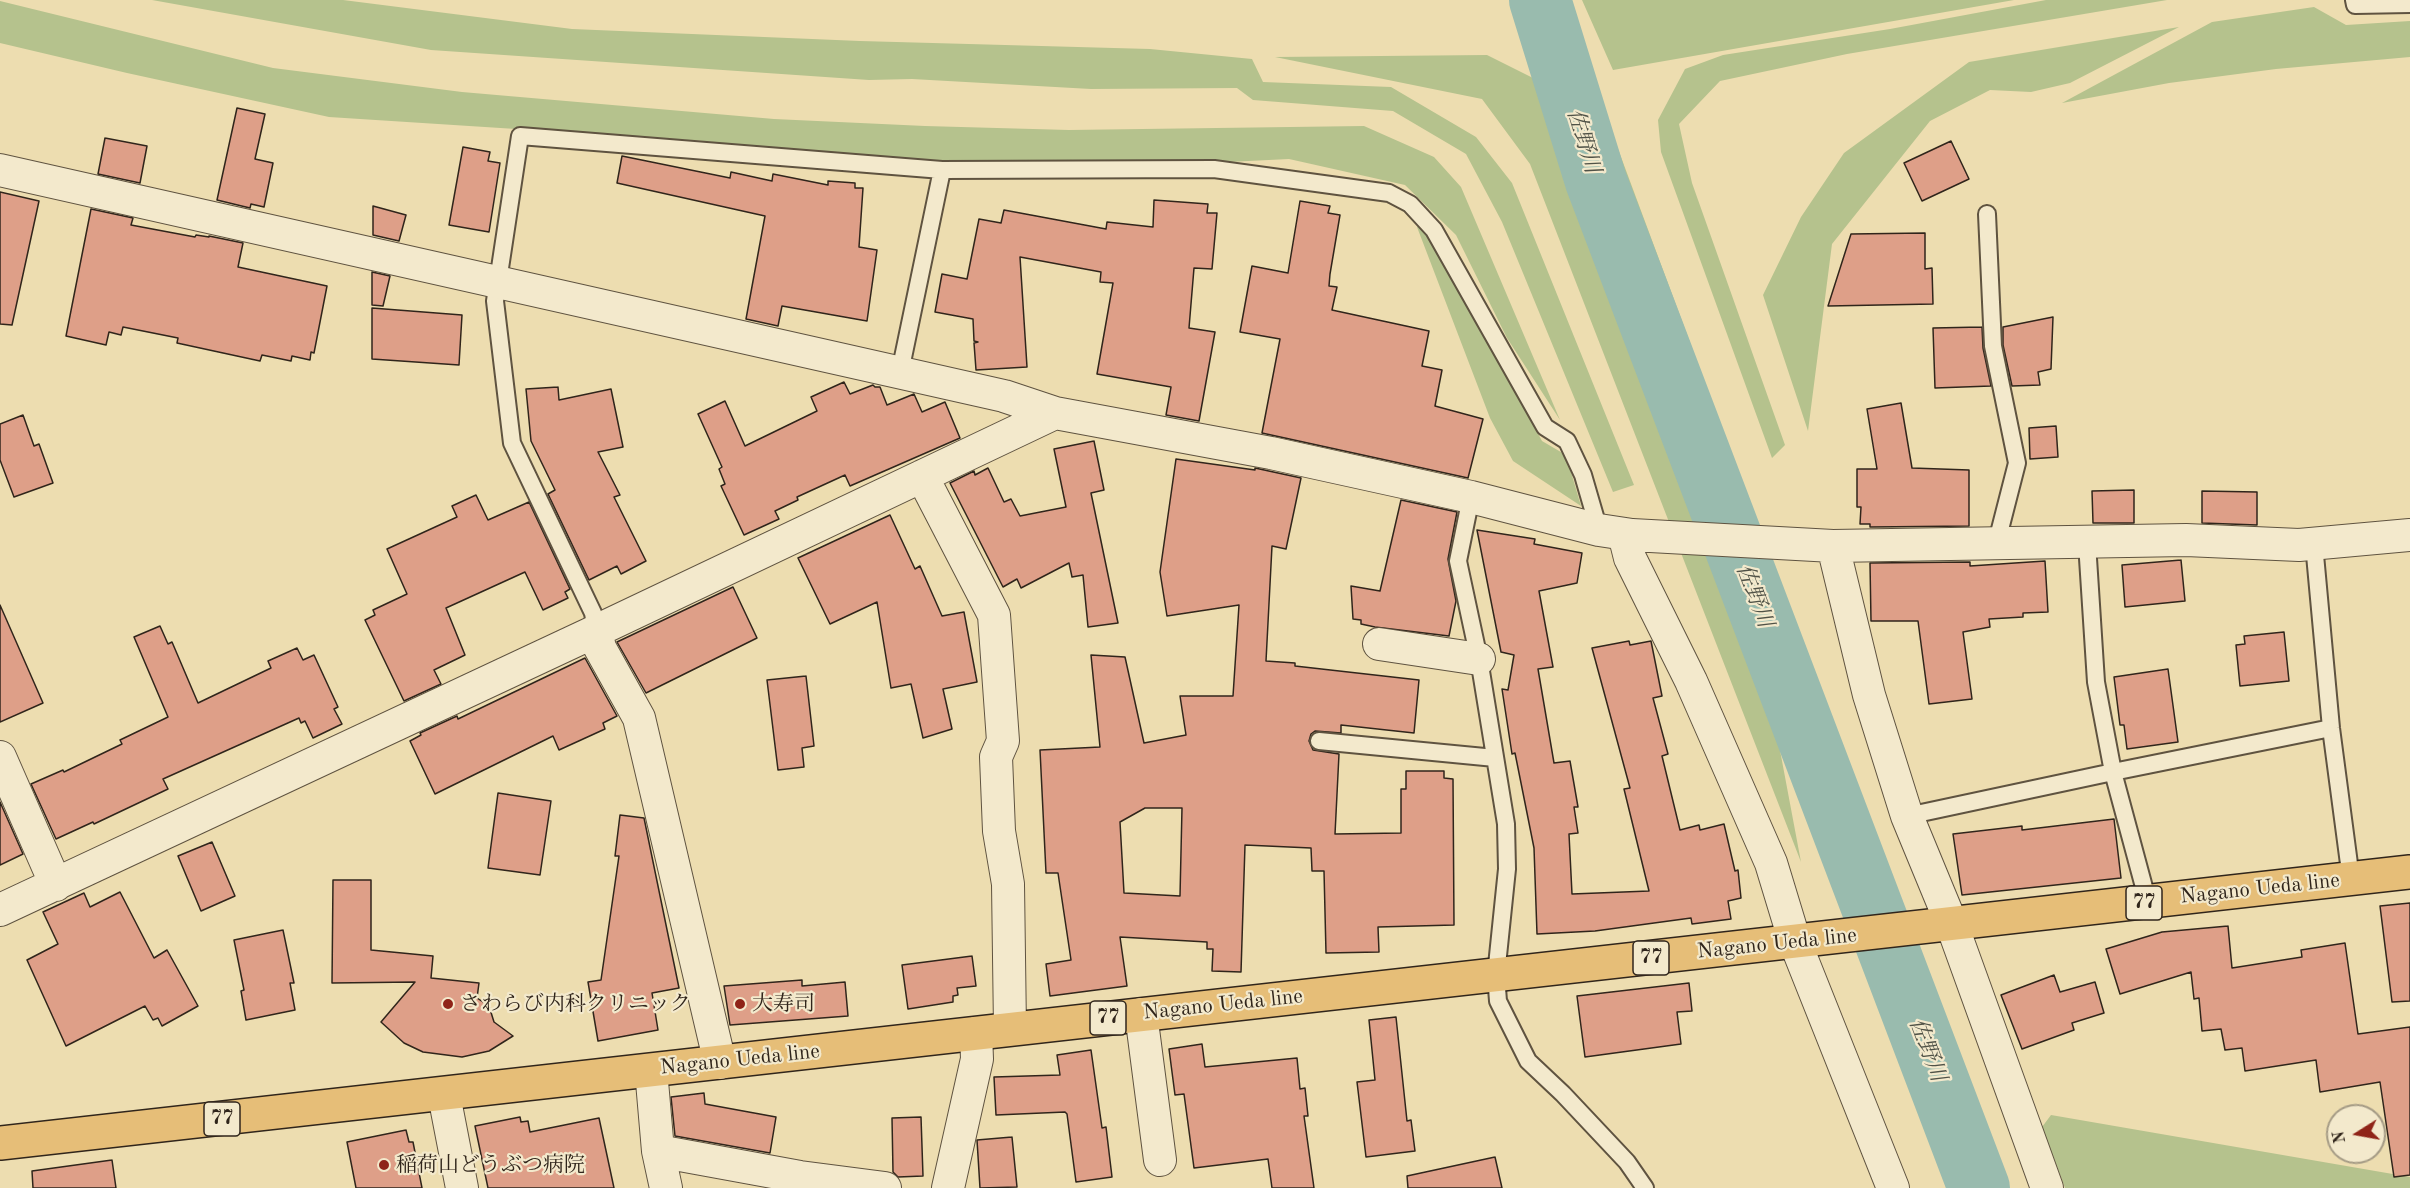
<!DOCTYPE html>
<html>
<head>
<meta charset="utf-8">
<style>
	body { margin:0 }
	#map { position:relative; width:2410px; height:1188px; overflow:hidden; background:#edddb0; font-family:"Old Standard TT",serif }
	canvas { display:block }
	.north { position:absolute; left:2326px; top:1104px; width:60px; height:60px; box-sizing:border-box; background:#f3e9cc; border:2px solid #a59b85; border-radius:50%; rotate:259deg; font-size:16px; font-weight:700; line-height:24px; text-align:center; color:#30251b }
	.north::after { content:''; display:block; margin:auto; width:21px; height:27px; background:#8f2418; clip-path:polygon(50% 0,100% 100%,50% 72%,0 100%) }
</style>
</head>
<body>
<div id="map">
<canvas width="2410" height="1188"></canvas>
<div class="north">N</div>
</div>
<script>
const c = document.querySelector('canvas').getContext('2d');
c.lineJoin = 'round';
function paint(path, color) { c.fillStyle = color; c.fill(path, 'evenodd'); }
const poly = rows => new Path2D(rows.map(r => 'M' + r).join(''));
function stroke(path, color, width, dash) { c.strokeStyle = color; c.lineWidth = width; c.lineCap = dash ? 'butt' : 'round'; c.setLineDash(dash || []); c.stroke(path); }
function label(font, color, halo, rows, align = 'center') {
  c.font = font + ' "Old Standard TT","Noto Serif JP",serif'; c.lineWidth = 4.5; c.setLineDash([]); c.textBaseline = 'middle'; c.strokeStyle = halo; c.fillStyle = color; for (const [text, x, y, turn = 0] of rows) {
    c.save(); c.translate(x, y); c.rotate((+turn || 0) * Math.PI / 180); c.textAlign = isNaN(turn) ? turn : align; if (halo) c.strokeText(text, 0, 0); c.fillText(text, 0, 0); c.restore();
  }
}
paint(poly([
	[152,0,343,0,572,29,860,41,1150,49,1252,59,1263,82,1391,87,1476,137,1512,183,1634,485,1613,492,1502,222,1466,154,1393,111,1253,100,1237,88,1091,89,912,79,869,80,431,50],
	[1582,0,2014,0,1613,70],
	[2046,0,2167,0,1847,54,1720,81,1679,124,1692,183,1785,445,1772,458,1661,152,1658,120,1685,69,1723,55,1890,29],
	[0,1,273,68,462,92,774,119,925,126,1069,130,1364,126,1434,157,1461,187,1560,420,1507,338,1456,235,1405,185,1289,159,1228,162,903,162,703,141,329,117,127,73,0,43],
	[2314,7,2346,25,2410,21,2410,57,2276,69,2169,83,2062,103,2212,22],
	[2179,27,2070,83,2031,92,1990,90,1930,121,1832,244,1808,431,1763,295,1801,217,1844,153,1969,62],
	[1487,55,1605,114,1698,364,1755,569,1760,644,1801,862,1530,164,1482,99,1275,57],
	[1417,227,1427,228,1542,441,1566,455,1581,506,1513,461,1490,418],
	[2051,1115,2410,1177,2410,1188,2065,1188,2042,1127]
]), '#b5c28d');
stroke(poly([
	[1540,0,1596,181,1979,1188]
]), '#99bbae', 62);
const building = poly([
	[237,108,265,114,255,159,273,163,264,207,251,204,250,208,217,200,237,108],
	[105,138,147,146,140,183,98,174,105,138],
	[1951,141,1969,179,1922,201,1904,163,1951,141],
	[463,147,490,152,488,161,500,163,489,232,449,225,463,147],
	[622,156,730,178,731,172,772,181,773,174,828,185,828,181,855,183,855,188,863,188,859,247,877,250,867,321,782,306,778,326,746,319,765,216,617,183,622,156],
	[0,192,39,201,12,325,0,324,0,192],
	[1154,200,1208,204,1207,213,1217,213,1212,269,1194,268,1189,328,1215,332,1199,421,1166,415,1171,387,1097,374,1113,283,1100,282,1101,272,1020,257,1027,367,976,370,974,343,978,342,974,341,973,319,935,312,942,274,967,279,979,219,1001,223,1004,210,1106,229,1107,222,1153,227,1154,200],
	[1300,201,1330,206,1328,213,1340,215,1330,274,1329,286,1337,287,1332,310,1429,331,1422,366,1442,370,1435,406,1483,419,1468,478,1262,433,1280,339,1240,332,1252,266,1288,273,1300,201],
	[373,206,406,215,399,241,373,235,373,206],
	[91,209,133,218,131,225,195,237,196,235,209,237,209,236,243,243,238,267,327,286,314,353,311,352,310,360,292,356,291,361,262,355,260,361,177,343,178,338,123,327,121,335,109,332,106,345,66,336,91,209],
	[1925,233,1925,269,1932,268,1933,304,1828,306,1851,234,1925,233],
	[372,272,390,276,383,306,372,305,372,272],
	[372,308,462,315,459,365,372,359,372,308],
	[2053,317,2051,369,2038,372,2040,385,2012,386,2003,345,2003,327,2053,317],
	[1982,327,1983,348,1991,386,1935,388,1933,328,1982,327],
	[844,382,850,394,873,385,875,387,880,387,887,405,914,394,922,412,945,402,960,438,850,486,845,475,797,497,798,500,775,511,779,519,744,535,721,486,725,484,719,469,722,467,698,414,725,401,745,446,817,411,811,397,844,382],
	[558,387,559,400,611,389,623,447,598,452,620,495,614,497,646,561,621,574,617,566,589,580,548,494,555,490,531,441,526,389,558,387],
	[1901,403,1912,468,1969,470,1969,526,1870,527,1870,524,1860,524,1861,507,1857,507,1857,469,1877,469,1867,409,1901,403],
	[23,415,34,446,39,444,53,483,14,497,0,460,0,424,23,415],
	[2056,426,2058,457,2030,459,2029,428,2056,426],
	[1094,441,1104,490,1091,493,1118,623,1088,627,1083,575,1072,577,1069,563,1021,588,1017,579,1003,587,950,483,974,471,975,475,988,468,1004,502,1011,499,1020,516,1066,507,1054,449,1094,441],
	[1176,459,1255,470,1255,468,1301,478,1286,549,1272,546,1266,661,1295,663,1295,666,1419,680,1414,733,1341,725,1341,733,1315,731,1311,734,1309,741,1313,750,1339,754,1335,834,1401,833,1401,789,1406,789,1406,771,1444,771,1444,778,1453,779,1454,925,1378,927,1379,952,1326,953,1324,871,1312,871,1311,848,1245,845,1241,972,1212,971,1213,949,1207,949,1207,942,1120,937,1127,986,1050,996,1046,964,1071,960,1058,873,1046,873,1040,750,1100,747,1091,655,1125,657,1144,743,1186,735,1180,696,1233,696,1239,605,1167,616,1160,572,1176,459],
	[1145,808,1182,808,1180,896,1124,893,1120,822,1145,808],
	[2134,490,2134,523,2093,523,2092,491,2134,490],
	[2202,491,2257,492,2257,525,2202,523,2202,491],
	[476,495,488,520,529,502,570,589,565,592,568,598,543,610,525,572,446,608,465,655,434,670,441,684,404,701,365,620,375,615,373,610,407,594,387,549,457,517,452,506,476,495],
	[1401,500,1457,512,1448,559,1456,601,1449,636,1375,627,1361,624,1361,620,1353,619,1351,586,1380,591,1401,500],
	[890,515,915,569,920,566,942,616,964,612,977,682,943,689,952,729,923,738,911,684,891,688,877,602,830,624,798,558,890,515],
	[1477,530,1535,539,1534,544,1582,553,1577,583,1539,591,1553,667,1538,669,1554,763,1570,761,1578,807,1574,807,1578,833,1569,834,1572,894,1649,891,1624,789,1630,788,1592,648,1629,641,1630,645,1651,641,1662,696,1653,698,1668,754,1662,756,1680,830,1699,825,1700,830,1724,824,1735,871,1738,870,1741,898,1728,901,1731,919,1692,924,1691,918,1595,931,1537,934,1534,848,1515,753,1512,754,1502,689,1508,690,1514,655,1501,652,1477,530],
	[2181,560,2185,601,2125,607,2122,565,2181,560],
	[2045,561,2048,612,2023,613,2023,617,1989,619,1990,627,1963,632,1972,699,1929,704,1918,621,1871,621,1870,563,1970,562,1970,566,2045,561],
	[733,587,757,638,646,693,617,642,733,587],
	[0,605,43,703,0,722,0,605],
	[160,626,168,644,172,642,198,703,271,668,268,661,297,648,303,660,314,655,338,707,334,709,342,724,313,738,305,721,301,723,299,718,163,779,168,789,94,824,93,822,56,839,31,784,63,770,64,772,122,744,120,740,168,717,134,637,160,626],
	[2284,632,2289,681,2240,686,2236,645,2245,644,2244,636,2284,632],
	[585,658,617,716,603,723,605,729,559,750,553,736,435,794,410,741,421,735,420,733,457,716,458,719,585,658],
	[2168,669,2178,742,2127,749,2124,725,2120,725,2114,677,2168,669],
	[806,676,814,746,802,748,804,767,778,770,767,680,806,676],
	[498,793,551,801,540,875,488,868,498,793],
	[0,802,23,854,0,865,0,802],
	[620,815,644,818,679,988,652,993,658,1030,598,1041,588,982,601,980,619,856,615,856,620,815],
	[2114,819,2121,878,1962,895,1953,834,2022,826,2022,830,2114,819],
	[212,842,235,896,201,911,178,856,212,842],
	[333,880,371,880,371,950,433,956,431,978,479,983,477,998,489,1006,494,1022,513,1036,489,1051,462,1057,423,1052,404,1043,381,1022,415,982,332,983,333,880],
	[120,892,154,958,167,950,198,1006,162,1026,158,1018,153,1020,145,1006,66,1046,27,960,58,944,43,912,84,893,90,907,120,892],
	[2410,903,2410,1001,2392,1002,2380,906,2410,903],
	[2228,926,2232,968,2302,957,2301,950,2345,943,2358,1034,2410,1027,2410,1175,2394,1177,2380,1082,2320,1092,2316,1060,2245,1071,2242,1048,2225,1050,2221,1029,2202,1031,2199,998,2194,999,2191,972,2120,994,2106,949,2162,932,2228,926],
	[283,930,294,983,290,983,295,1010,246,1020,241,991,244,990,234,940,283,930],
	[972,956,976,986,957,988,958,995,953,996,953,1002,908,1009,902,965,972,956],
	[2054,975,2060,992,2095,982,2104,1013,2072,1023,2074,1030,2022,1049,2001,995,2054,975],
	[802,980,802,986,845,982,848,1016,730,1025,724,986,802,980],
	[1689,983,1692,1011,1677,1012,1681,1044,1585,1057,1577,996,1689,983],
	[1396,1017,1407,1121,1411,1120,1415,1151,1366,1157,1357,1082,1375,1080,1369,1020,1396,1017],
	[1202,1044,1205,1067,1297,1058,1300,1089,1305,1088,1308,1116,1304,1116,1314,1188,1272,1188,1268,1159,1194,1168,1184,1094,1175,1095,1169,1049,1202,1044],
	[1091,1050,1102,1128,1106,1127,1112,1177,1076,1182,1067,1114,1065,1112,996,1115,994,1077,1060,1075,1057,1055,1091,1050],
	[704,1093,705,1104,776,1117,770,1153,675,1136,671,1097,704,1093],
	[520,1117,521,1122,528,1121,530,1132,599,1118,614,1188,488,1188,475,1126,520,1117],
	[921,1117,923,1176,898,1177,893,1172,892,1118,921,1117],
	[406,1130,409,1142,413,1142,422,1188,356,1188,347,1142,406,1130],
	[1012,1137,1017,1187,980,1188,977,1140,1012,1137],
	[1495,1157,1502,1188,1408,1188,1407,1176,1495,1157],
	[112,1160,116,1188,33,1188,32,1171,112,1160]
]);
paint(building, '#de9f88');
stroke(building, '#30251b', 1.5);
const service = poly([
	[2354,0,2355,5,2410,4],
	[1987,214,1993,346,2017,463,1996,545],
	[900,372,942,170],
	[1471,497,1458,561,1479,659,1506,824,1507,869,1496,975,1498,1001,1528,1061,1563,1094,1627,1162,1645,1188],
	[2314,544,2331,728,2351,879],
	[596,631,593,613,512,443,495,301,520,136,942,170,1214,169,1389,193,1410,204,1434,230,1545,427,1567,441,1583,475,1599,530],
	[1319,741,1495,758],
	[1907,816,2113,772,2096,682,2087,543],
	[2148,902,2113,772,2331,728]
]);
const minor = poly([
	[0,170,1004,396,1055,413],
	[922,476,994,615,1003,741,996,757,999,831,1008,884,1010,1029],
	[1624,534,1630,558,1691,681,1771,863,1795,942,1893,1188],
	[1833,546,1869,695,1907,816,1952,925,2047,1188],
	[596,631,600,648,639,718,720,1063],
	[1379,644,1479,659],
	[0,757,56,885],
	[0,910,596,631,1055,413,1271,453,1471,497,1599,530,1632,535,1833,546,2186,540,2299,545,2410,535],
	[1141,1014,1160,1160],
	[651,1070,658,1151,666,1188],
	[444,1095,462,1188],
	[658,1151,800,1177,885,1188],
	[948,1188,977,1059,976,1033]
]);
const primary = poly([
	[0,1143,2410,872]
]);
stroke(service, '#5f5340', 20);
stroke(minor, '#5f5340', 34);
stroke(primary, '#30251b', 36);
stroke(service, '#f3e9cc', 16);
stroke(minor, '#f3e9cc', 32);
stroke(primary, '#e6be78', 33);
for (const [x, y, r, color] of [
	[448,1004,6,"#8f2418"],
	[740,1004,6,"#8f2418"],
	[384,1165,6,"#8f2418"]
]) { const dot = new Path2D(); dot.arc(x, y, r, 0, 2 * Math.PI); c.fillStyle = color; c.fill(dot); stroke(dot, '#f3e9cc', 2); }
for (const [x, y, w] of [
	[2144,903,36],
	[1651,958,36],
	[1108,1018,36],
	[222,1119,36]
]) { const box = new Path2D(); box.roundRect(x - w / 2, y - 17, w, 34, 4.5); c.fillStyle = '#f3e9cc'; c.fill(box); stroke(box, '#30251b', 1.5); }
label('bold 20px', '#30251b', null, [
	["77",2144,903],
	["77",1651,958],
	["77",1108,1018],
	["77",222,1119]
]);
label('21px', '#30251b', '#f3e9cc', [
	["Nagano Ueda line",2260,889,-6],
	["Nagano Ueda line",1777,944,-6],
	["Nagano Ueda line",1223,1005,-6],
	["Nagano Ueda line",740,1060,-6]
]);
label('21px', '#30251b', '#f3e9cc', [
	["さわらび内科クリニック",460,1004],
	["大寿司",752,1004],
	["稲荷山どうぶつ病院",396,1165]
], 'left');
label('italic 22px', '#505247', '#f3e9cc', [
	["佐野川",1583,141,73],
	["佐野川",1754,596,69],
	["佐野川",1927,1050,69]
]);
</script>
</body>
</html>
